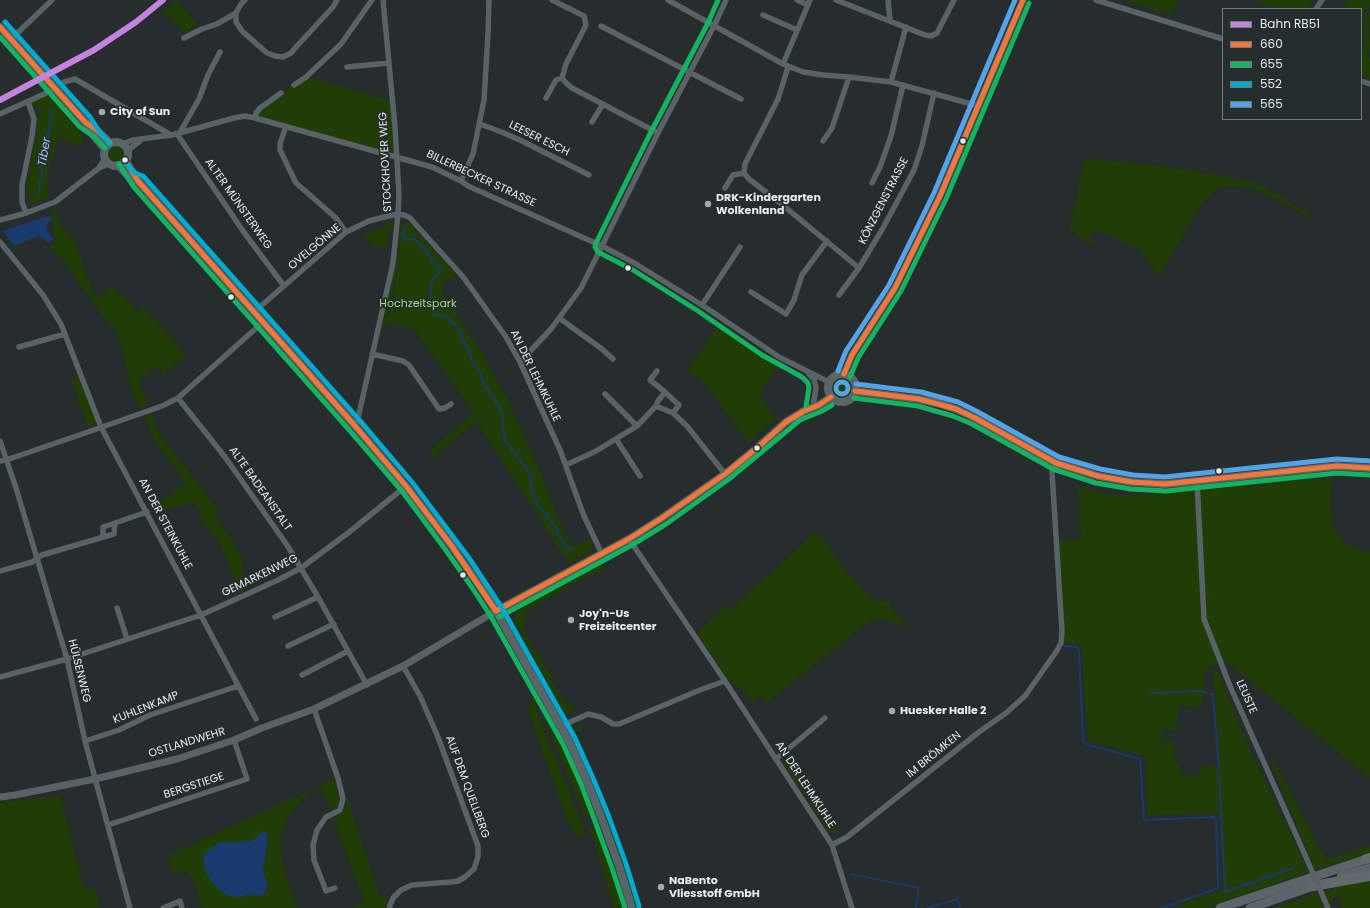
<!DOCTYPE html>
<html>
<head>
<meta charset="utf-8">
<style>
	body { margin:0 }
	#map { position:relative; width:1370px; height:908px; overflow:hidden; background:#272c2c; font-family:Poppins,sans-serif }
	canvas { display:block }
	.legend { position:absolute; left:1222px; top:8px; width:140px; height:112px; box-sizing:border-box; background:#262d2d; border:1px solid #737979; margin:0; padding:5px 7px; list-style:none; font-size:12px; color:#e6ebeb }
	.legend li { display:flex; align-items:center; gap:8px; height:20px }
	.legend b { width:20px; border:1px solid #737979 }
</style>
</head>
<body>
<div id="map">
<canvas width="1370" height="908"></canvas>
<ul class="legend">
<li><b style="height:5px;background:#c483df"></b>Bahn RB51</li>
<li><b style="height:5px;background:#f5763a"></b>660</li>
<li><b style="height:5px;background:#13b361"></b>655</li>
<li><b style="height:5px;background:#00a9ce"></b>552</li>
<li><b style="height:5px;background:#53a3e8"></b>565</li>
</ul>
</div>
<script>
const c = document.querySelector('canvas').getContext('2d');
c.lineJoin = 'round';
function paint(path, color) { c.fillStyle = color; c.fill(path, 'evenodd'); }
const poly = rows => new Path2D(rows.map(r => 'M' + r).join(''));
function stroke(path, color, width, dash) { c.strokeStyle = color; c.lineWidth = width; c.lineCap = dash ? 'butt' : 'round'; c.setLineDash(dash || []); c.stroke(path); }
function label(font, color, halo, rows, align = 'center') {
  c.font = font + ' Poppins,sans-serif'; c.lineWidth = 3.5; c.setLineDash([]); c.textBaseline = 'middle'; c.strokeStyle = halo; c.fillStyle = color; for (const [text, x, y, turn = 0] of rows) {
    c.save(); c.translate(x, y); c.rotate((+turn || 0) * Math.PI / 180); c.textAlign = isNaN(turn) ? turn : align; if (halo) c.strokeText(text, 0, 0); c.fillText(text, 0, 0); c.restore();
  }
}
paint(poly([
	[1125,0,1178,0,1172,15],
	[1256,0,1313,0,1308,9,1277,9],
	[1349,0,1370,0,1370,5,1364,14,1361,24,1361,9,1343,9],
	[177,1,197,23,187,33,162,12],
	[1370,10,1368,34,1370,43,1370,52,1365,44,1363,33,1364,22],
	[1361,38,1366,52,1370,58,1370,78,1361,76],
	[306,77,392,101,396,157,255,118,256,113,281,93],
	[47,95,49,96,84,137,81,146,59,138,47,173,48,198,31,204,30,203,26,189,38,125,37,117,41,115,36,104,32,106,31,104,31,102],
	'108 154a8 8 0 1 1 16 0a8 8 0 1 1-16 0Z',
	[1085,159,1151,165,1230,177,1229,179,1234,178,1251,182,1267,188,1310,215,1308,218,1287,205,1252,188,1238,186,1222,187,1216,190,1202,203,1159,276,1139,249,1095,229,1087,239,1093,240,1092,244,1069,230],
	[54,209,62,226,77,245,92,291,98,298,112,286,119,295,121,293,137,311,143,306,186,355,164,375,157,366,138,382,148,405,140,408,130,385,123,352,115,327,112,329,60,256,50,247,56,240,53,231,54,223,50,211],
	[386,221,392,222,393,225,393,228,389,229,387,248,375,246,370,243,363,235,387,226],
	[405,221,408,221,456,275,444,282,441,290,441,292,482,353,507,399,540,471,568,543,575,546,590,539,593,546,593,550,569,564,476,421,433,457,429,451,474,413,414,329,387,323,399,266,398,250,401,228],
	[397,252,397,269,384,329,381,328],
	[720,323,778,364,759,395,776,419,748,442,702,380,687,371],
	[79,377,97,423,88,426,71,380],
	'832 388a10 10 0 1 1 20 0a10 10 0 1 1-20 0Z',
	[151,413,157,430,163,439,219,511,214,516,230,536,244,564,240,567,249,589,241,592,218,541,198,516,202,513,193,502,156,512,153,507,186,483,155,441,144,416],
	[1332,478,1330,500,1332,521,1336,533,1345,543,1352,547,1370,553,1370,778,1226,661,1211,666,1208,668,1204,676,1205,691,1200,690,1152,692,1151,693,1200,692,1204,693,1200,707,1178,706,1177,730,1162,730,1162,741,1174,741,1175,764,1180,765,1181,776,1198,775,1199,770,1201,767,1217,766,1220,813,1147,815,1146,757,1088,740,1081,644,1063,644,1064,631,1059,540,1081,540,1078,487,1111,495,1138,495,1189,491,1227,486,1251,486,1281,481],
	[814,532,825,540,844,570,872,599,882,602,890,601,890,606,910,629,894,621,871,620,766,703,761,696,753,702,744,692,727,677,697,633,723,609,731,609,751,590,798,549],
	[602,563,605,570,587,576,529,609,526,613,525,617,527,624,522,626,537,655,540,653,545,667,553,676,550,678,560,696,570,706,572,704,574,706,573,711,570,713,566,712,563,711,515,622,515,617,517,612,535,599],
	[515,625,550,689,549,692,513,626],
	[1217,669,1252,755,1309,872,1207,908,1171,908,1219,891,1223,888,1225,889,1219,758,1213,671],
	[533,696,537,701,536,711,538,716,583,826,585,834,576,836,573,827,570,828,527,708,531,707,531,700],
	[543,713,545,713,570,758,593,814,592,819,585,816,543,715],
	[579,725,581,727,576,729,580,743,580,746,605,803,600,801,598,798,574,741,576,740,574,735,574,730],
	[790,755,841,834,831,832,827,830,784,765,784,763],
	[1271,756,1326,860,1370,846,1370,853,1315,870,1273,766],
	[333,778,340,799,339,806,332,810,326,800,321,786,307,795,290,813,280,839,281,855,285,874,297,908,202,908,193,878,185,872,172,872,168,856,321,785],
	[60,795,85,890,95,888,100,908,0,908,0,803],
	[347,798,379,894,387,900,384,908,351,908,365,903,333,818,342,812,346,807],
	[609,813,625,856,640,908,636,908,607,823,607,817],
	[594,826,598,828,600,832,625,908,614,908,592,833,589,833,588,830],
	[1370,881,1370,908,1343,908,1338,893,1330,905,1324,891,1342,885],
	[1318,892,1325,908,1273,908,1299,899]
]), '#203d06');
paint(poly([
	[50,216,52,220,48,222,46,227,47,231,53,239,48,243,41,236,39,236,14,246,3,231,44,217],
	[262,831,266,832,268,836,263,872,267,882,267,889,263,895,259,896,249,894,241,897,228,896,216,887,206,873,203,860,204,855,210,848,222,842,239,842,250,841,256,838]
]), '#193a6c');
stroke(poly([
	[38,195,52,109],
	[406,226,404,230,403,236,404,240,415,239,431,257,434,264,440,268,439,273,432,280,430,300,432,310,436,315,448,317,451,320,451,322,458,328,464,342,469,348,471,359,480,372,485,386,495,400,500,409,503,420,504,439,531,475,532,493,539,507,554,525,564,546,568,549,572,549],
	[1064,646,1077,647,1079,650,1083,741,1088,745,1140,759,1144,820,1213,817,1216,820,1218,886,1216,889,1162,908],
	[1151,693,1200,691,1206,693],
	[1210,694,1213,694,1218,758,1225,892,1293,868],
	[851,874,919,888,916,908],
	[928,908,957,899,960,908]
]), '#193a6c', 2);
stroke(poly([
	[245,0,241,4,236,13,236,22,242,31,267,53,275,56,283,57,291,53,297,46,333,7,337,0],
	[552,0,584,16,586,25,566,64,562,78,566,83,572,88,658,133],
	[668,0,783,64,803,72,823,75,849,77,891,82,979,106],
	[797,0,808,5],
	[836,0,925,35,931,36,937,33,954,0],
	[888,0,890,21],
	[1096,0,1223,39],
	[1316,9,1322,0],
	[763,15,797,30],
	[601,26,741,99],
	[184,38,202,29,217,24,236,13],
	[11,39,52,0],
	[783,64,810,0],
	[347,67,389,63],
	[788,67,778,99,745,164,744,173,749,179,779,202,859,268,839,295],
	[1361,81,1370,84],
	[64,82,75,79,171,135],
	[891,82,906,27],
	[294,85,306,77,341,44,372,0],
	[546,98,556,80,562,78],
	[0,114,55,89],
	[255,118,256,113,260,108,281,93],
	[592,122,603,104],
	[480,124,504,133,522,141,589,175],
	[286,126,280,144,280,150,296,183,335,217,346,232],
	[177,134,243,231,284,286],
	[179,134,199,99,208,75,220,52],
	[823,141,832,128,849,77],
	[122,144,133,140,172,135,234,118,245,116,255,118,432,167,461,181,468,186,602,246,636,264,702,305,779,357,829,382],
	[127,151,141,140],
	[99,168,105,158],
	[461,181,473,154,484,100,488,34,489,0],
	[872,183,880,167,891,136,903,85],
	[725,188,733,175,744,173],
	[26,213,22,202,22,185,32,136,34,119,28,102],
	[0,220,26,213,55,202,99,168,109,164],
	[0,242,43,295,61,324,101,427,256,719],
	[859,268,883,228,914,170,922,146,934,93],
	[751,292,786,314,794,300,802,275,827,241],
	[702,305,740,247],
	[254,312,346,232,369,221,384,217,398,214,404,215,410,218,464,278,506,337,520,362,560,450,584,516,602,554],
	[559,318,602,349,613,359],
	[19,347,65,334],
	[372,354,403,361,409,365,439,409,445,408,451,404],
	[520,362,551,329,581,288,658,133,714,26,726,0],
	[657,371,650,380,665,392],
	[809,374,814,379,816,388,813,407],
	[605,394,637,426],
	[178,398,225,457,287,545,318,597,367,685],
	[656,406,658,401,665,392,679,405,673,413],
	[356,427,393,263,398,214,399,195,395,127,383,0],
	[616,439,640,476],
	[0,441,16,488,67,659,85,741,130,908],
	[0,461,12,458,88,432,162,406,178,398,263,322],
	[566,465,596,451,637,426,656,406,673,413,687,426,725,474],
	[1197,481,1204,619,1230,686,1305,855],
	[103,537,103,527,115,523],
	[629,539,725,681,832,845,852,908],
	[0,571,32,562,42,555,114,534,115,523,147,512],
	[117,608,127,639],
	[275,617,318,597],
	[288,646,334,624],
	[302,675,348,651],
	[0,677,67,659,201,615,278,580,301,568,348,533,406,486],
	[314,709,338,778,343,799,340,810,326,817,317,830,313,845,314,860,326,891,335,888],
	[561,726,588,714,601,717,613,724,619,724,700,690,725,681],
	[85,741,119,730,150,715,238,686],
	[776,759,825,718],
	[108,825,247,779,234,740],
	[832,845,847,837,979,732,1006,713,1025,696,1056,652,1061,643,1062,631,1052,472,1056,463],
	[163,908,180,901,182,908],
	[389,908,393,898,401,890,412,885,451,882,458,881,465,877,474,869,478,857,478,846,438,737,420,696,403,666]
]), '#596367', 5.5);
stroke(poly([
	[844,374,852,355,895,288,940,196,1023,0],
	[0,797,15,795,95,779,177,759,234,740,262,728,314,709,403,666,496,611]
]), '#596367', 7);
stroke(poly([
	[0,27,85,122,93,135,105,149],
	[88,124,98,131,110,143],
	'104 154a12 12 0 1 1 24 0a12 12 0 1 1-24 0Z',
	[125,160,138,181,356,427,406,486,451,545,477,582,496,611,569,741,587,781,602,819,619,866,632,908],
	[118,165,131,179,138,181],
	'828 388a14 14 0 1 1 28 0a14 14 0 1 1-28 0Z',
	[855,391,919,399,937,403,956,409,975,418,1056,463,1098,476,1132,482,1165,484,1197,481,1337,466,1370,468],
	[496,611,629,539,662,518,725,474,757,448,786,422,804,411,819,405,831,397]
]), '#596569', 8);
stroke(poly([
	[1341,877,1370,868],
	[1220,908,1370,858],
	[1250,908,1319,884]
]), '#5c666a', 9);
stroke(poly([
	[1366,859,1370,858],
	[1313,886,1370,876]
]), '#626a6d', 10);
stroke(poly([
	[1305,855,1328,908]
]), '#596367', 5.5);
stroke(poly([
	[0,27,85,122,98,131,110,143],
	[125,160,138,181,356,427,406,486,451,545,496,611,629,539,662,518,725,474,757,448,786,422,804,411,819,405,831,397],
	[844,374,852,355,895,288,940,196,1023,0],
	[855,391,919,399,956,409,975,418,1056,463,1098,476,1132,482,1165,484,1337,466,1370,468]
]), '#f5763a', 5);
stroke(poly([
	[718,0,708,23,652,130,596,243,595,247,598,252,633,270,698,311,762,355,802,377,808,383,809,388,806,406],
	[0,37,80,127,93,136,105,148],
	[119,164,133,186,351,432,401,490,445,549,471,586,490,615,563,744,581,784,595,821,612,868,625,908],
	[850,377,858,358,901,291,946,199,1029,3],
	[854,398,918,406,953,416,972,424,1053,469,1096,483,1131,489,1166,491,1337,473,1370,475],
	[499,617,632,545,666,524,729,479,800,420,822,411,832,405]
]), '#13b361', 5);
stroke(poly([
	[5,22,90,117,99,131,110,144],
	[123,160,135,173,143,176,361,422,412,482,469,558,502,608,575,738,593,778,609,817,626,864,639,906]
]), '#00a9ce', 5);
stroke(poly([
	[838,371,846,351,889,285,934,193,1015,0],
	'836 388a6 6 0 1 1 12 0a6 6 0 1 1-12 0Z',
	[856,384,921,392,958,402,978,412,1059,457,1100,469,1133,475,1165,477,1337,459,1370,461]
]), '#53a3e8', 5);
stroke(poly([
	[0,100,94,50,136,22,163,0]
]), '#c483df', 6);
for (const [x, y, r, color] of [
	[102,112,4,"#a3a8a8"],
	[963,141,3.5,"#e6ebeb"],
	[125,160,3.5,"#e6ebeb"],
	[708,204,4,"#a3a8a8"],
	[628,268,3.5,"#e6ebeb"],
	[231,297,3.5,"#e6ebeb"],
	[757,448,3.5,"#e6ebeb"],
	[1219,471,3.5,"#e6ebeb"],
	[463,575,3.5,"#e6ebeb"],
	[571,620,4,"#a3a8a8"],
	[892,711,4,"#a3a8a8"],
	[661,887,4,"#a3a8a8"]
]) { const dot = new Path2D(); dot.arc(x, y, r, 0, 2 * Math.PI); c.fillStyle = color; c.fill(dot); stroke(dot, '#262d2d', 1.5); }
label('bold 11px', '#e6ebeb', '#262d2d', [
	["City of Sun",110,112],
	["DRK-Kindergarten",716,198],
	["Wolkenland",716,211],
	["Joy'n-Us",579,614],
	["Freizeitcenter",579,627],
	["Huesker Halle 2",900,711],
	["NaBento",669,881],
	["Vliesstoff GmbH",669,894]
], 'left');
label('11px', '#e6ebeb', '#262d2d', [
	["LEESER ESCH",539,139,26],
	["STOCKHOVER WEG",386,162,-93],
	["BILLERBECKER STRASSE",481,179,25],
	["KÖNZGENSTRASSE",884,201,-63],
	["ALTER MÜNSTERWEG",238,204,55],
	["OVELGÖNNE",315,247,-40],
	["AN DER LEHMKUHLE",535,376,64],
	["ALTE BADEANSTALT",260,489,55],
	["AN DER STEINKUHLE",165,524,62],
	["GEMARKENWEG",260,576,-26],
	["HÜLSENWEG",79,671,76],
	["LEUSTE",1246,697,66],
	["KUHLENKAMP",146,708,-22],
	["OSTLANDWEHR",187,743,-17],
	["IM BRÖMKEN",934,755,-39],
	["AN DER LEHMKUHLE",805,785,57],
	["BERGSTIEGE",194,786,-18],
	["AUF DEM QUELLBERG",467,787,70]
]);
label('11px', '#a1d97e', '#262d2d', [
	["Hochzeitspark",418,304]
]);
label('italic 12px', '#a0c0f3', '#262d2d', [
	["Tiber",45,152,-80]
]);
</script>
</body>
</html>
